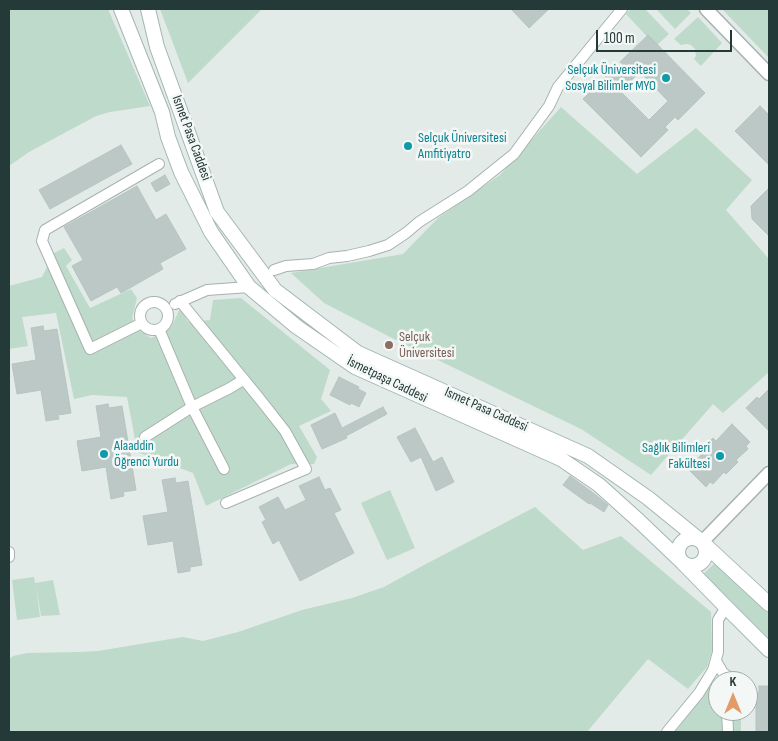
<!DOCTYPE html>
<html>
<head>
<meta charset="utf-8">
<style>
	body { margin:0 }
	#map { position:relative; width:778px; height:741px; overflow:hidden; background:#e3ebe9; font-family:"Sofia Sans Condensed",sans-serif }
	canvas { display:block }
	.frame { position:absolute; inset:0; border:10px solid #243a38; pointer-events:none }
	.north { position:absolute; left:708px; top:671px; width:50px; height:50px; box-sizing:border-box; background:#f3f8f6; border:1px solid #a0acaa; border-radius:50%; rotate:0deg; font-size:14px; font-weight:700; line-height:20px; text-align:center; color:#243a38 }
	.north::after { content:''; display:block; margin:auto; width:18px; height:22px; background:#e39c68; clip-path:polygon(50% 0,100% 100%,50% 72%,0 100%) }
	.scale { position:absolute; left:596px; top:30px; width:136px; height:22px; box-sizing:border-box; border:2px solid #243a38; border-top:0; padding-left:6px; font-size:15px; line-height:18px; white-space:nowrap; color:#243a38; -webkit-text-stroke:4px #f3f8f6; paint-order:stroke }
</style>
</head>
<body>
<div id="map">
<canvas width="778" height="741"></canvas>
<div class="frame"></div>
<div class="north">K</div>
<div class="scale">100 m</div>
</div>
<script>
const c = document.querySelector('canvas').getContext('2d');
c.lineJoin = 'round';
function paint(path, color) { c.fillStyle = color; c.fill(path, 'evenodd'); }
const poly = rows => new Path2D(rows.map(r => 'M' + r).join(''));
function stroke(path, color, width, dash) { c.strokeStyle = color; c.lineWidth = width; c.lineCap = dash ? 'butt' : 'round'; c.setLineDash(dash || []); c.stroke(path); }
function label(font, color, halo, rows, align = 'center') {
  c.font = font + ' "Sofia Sans Condensed",sans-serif'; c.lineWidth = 5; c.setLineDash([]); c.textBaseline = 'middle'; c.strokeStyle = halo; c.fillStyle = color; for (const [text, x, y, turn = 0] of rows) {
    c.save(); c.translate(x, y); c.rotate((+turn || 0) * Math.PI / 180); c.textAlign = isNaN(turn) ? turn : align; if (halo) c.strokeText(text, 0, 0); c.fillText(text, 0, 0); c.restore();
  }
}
paint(poly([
	[9,9,108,9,150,106,110,112,96,116,29,152,9,166],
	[160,9,262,9,188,83],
	[631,9,645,9,669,34,656,46,626,14],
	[656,9,687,9,691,13,675,29],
	[722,9,769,9,769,58],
	[698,17,722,43,701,66,694,59,696,56,695,49,691,45,687,44,681,45,674,39],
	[561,107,637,174,696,128,752,180,726,210,769,259,769,372,723,413,713,404,651,475,581,429,392,338,324,303,291,273,403,254,438,218,500,175],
	[64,248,72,260,66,266,90,308,131,289,137,298,132,318,140,331,151,338,167,331,172,326,180,308,188,322,210,320,213,300,241,298,330,370,321,399,331,411,299,426,317,457,314,464,291,464,206,506,193,473,137,452,133,428,127,397,92,395,74,399,56,313,22,317,28,346,9,349,9,286,42,277,54,253],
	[390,490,415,548,387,560,361,503],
	[535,507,583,550,621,536,711,612,712,650,707,667,688,689,648,659,587,732,9,732,9,659,13,656,27,653,80,652,98,651,183,637,203,641,238,632,302,610,352,598,384,587,422,566],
	[716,562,769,613,769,638,703,574],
	[34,577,35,583,53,580,60,615,41,616,36,584,40,617,17,620,12,580],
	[723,679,730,681,718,681,718,711,741,711,741,732,675,732,710,687,716,681]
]), '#bedaca');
const building = poly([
	[511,9,549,9,529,28,511,9],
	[648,35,705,93,678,120,675,117,665,127,668,130,641,157,583,99,610,72,613,75,623,64,620,62,648,35],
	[640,72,668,101,649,120,620,91,640,72],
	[760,106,769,115,769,165,735,131,760,106],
	[121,145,132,164,50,209,39,190,121,145],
	[165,175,170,184,156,192,151,183,165,175],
	[137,186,156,220,166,214,186,249,160,263,163,269,121,293,117,287,91,301,72,266,83,260,64,227,137,186],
	[769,188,769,236,752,219,751,206,769,188],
	[43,326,44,331,57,329,71,413,58,415,59,419,46,421,41,390,17,394,12,364,36,360,31,328,43,326],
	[339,377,359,387,358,389,366,393,359,407,351,403,350,405,330,395,339,377],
	[769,389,769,431,746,408,757,397,759,399,769,389],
	[108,404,109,408,122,406,136,490,123,492,124,496,111,499,106,467,82,471,77,441,101,437,96,406,108,404],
	[383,407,387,414,346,436,347,438,322,449,311,425,335,413,342,428,383,407],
	[732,424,750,442,746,446,748,449,736,460,738,462,726,474,724,472,713,484,710,482,706,487,688,469,704,452,701,450,713,438,716,441,732,424],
	[415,428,433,462,442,457,454,482,436,491,421,457,411,462,397,437,415,428],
	[570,476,596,495,608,505,604,512,590,503,589,504,563,485,570,476],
	[319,477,325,490,330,488,341,510,334,513,354,553,300,581,279,540,273,544,262,522,266,520,259,507,278,497,285,510,306,500,299,486,319,477],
	[175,478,176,483,188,481,202,565,190,567,190,571,178,573,173,541,148,545,143,516,168,512,162,480,175,478],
	[759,686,769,686,769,732,759,732,759,731,756,731,756,693,759,693,759,686]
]);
paint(building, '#bbc8c5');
stroke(building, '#b6c4c0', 1);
const minor = poly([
	[274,270,286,266,313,264,329,258,347,256,369,251,388,245,406,233,419,222,468,191,514,154,549,106,558,87,622,9],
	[180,301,259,398,285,431,306,469,226,503],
	'140 316a14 14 0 1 1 28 0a14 14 0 1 1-28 0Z',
	[175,304,207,290,249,287],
	[142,323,90,349,42,241,45,230,159,164],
	[159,329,192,407,224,469],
	[145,437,192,407,230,388,243,380],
	[9,552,9,557],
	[716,661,723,673,735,681],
	[727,711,728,732],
	[667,732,699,693,713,670,718,652,718,620,726,607]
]);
const tertiary = poly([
	[706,9,769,74],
	[702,542,769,473]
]);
const secondary = poly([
	[121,9,162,112,168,137,181,172,211,232,249,287,297,327,355,367,561,459,599,485,639,521,683,563,724,605,769,650],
	[148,9,157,47,217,212,275,290,358,353,588,456,648,498,702,542,769,604],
	'678 552a14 14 0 1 1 28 0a14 14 0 1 1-28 0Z'
]);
stroke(minor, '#a6b2b0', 12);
stroke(tertiary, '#a6b2b0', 15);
stroke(secondary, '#a2b6b2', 16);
stroke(minor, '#fff', 10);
stroke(tertiary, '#fff', 12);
stroke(secondary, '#fff', 14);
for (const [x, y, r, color] of [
	[666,78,5,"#0f9aa8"],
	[408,146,5,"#0f9aa8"],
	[389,345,5,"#8d6e63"],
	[104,454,5,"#0f9aa8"],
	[720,456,5,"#0f9aa8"]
]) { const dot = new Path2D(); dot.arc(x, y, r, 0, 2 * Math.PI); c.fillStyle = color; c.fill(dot); stroke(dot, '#f3f8f6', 2); }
label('14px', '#0d838f', '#f3f8f6', [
	["Selçuk Üniversitesi",656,70],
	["Sosyal Bilimler MYO",656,86],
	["Selçuk Üniversitesi",418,138,"left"],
	["Amfitiyatro",418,154,"left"],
	["Alaaddin",114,446,"left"],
	["Öğrenci Yurdu",114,462,"left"],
	["Sağlık Bilimleri",710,448],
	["Fakültesi",710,464]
], 'right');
label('14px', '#243a38', '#f3f8f6', [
	["Ismet Pasa Caddesi",191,138,70],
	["İsmetpaşa Caddesi",387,380,26],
	["Ismet Pasa Caddesi",486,410,24]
]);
label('14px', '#785e54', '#f3f8f6', [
	["Selçuk",399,337],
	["Üniversitesi",399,353]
], 'left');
</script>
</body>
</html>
